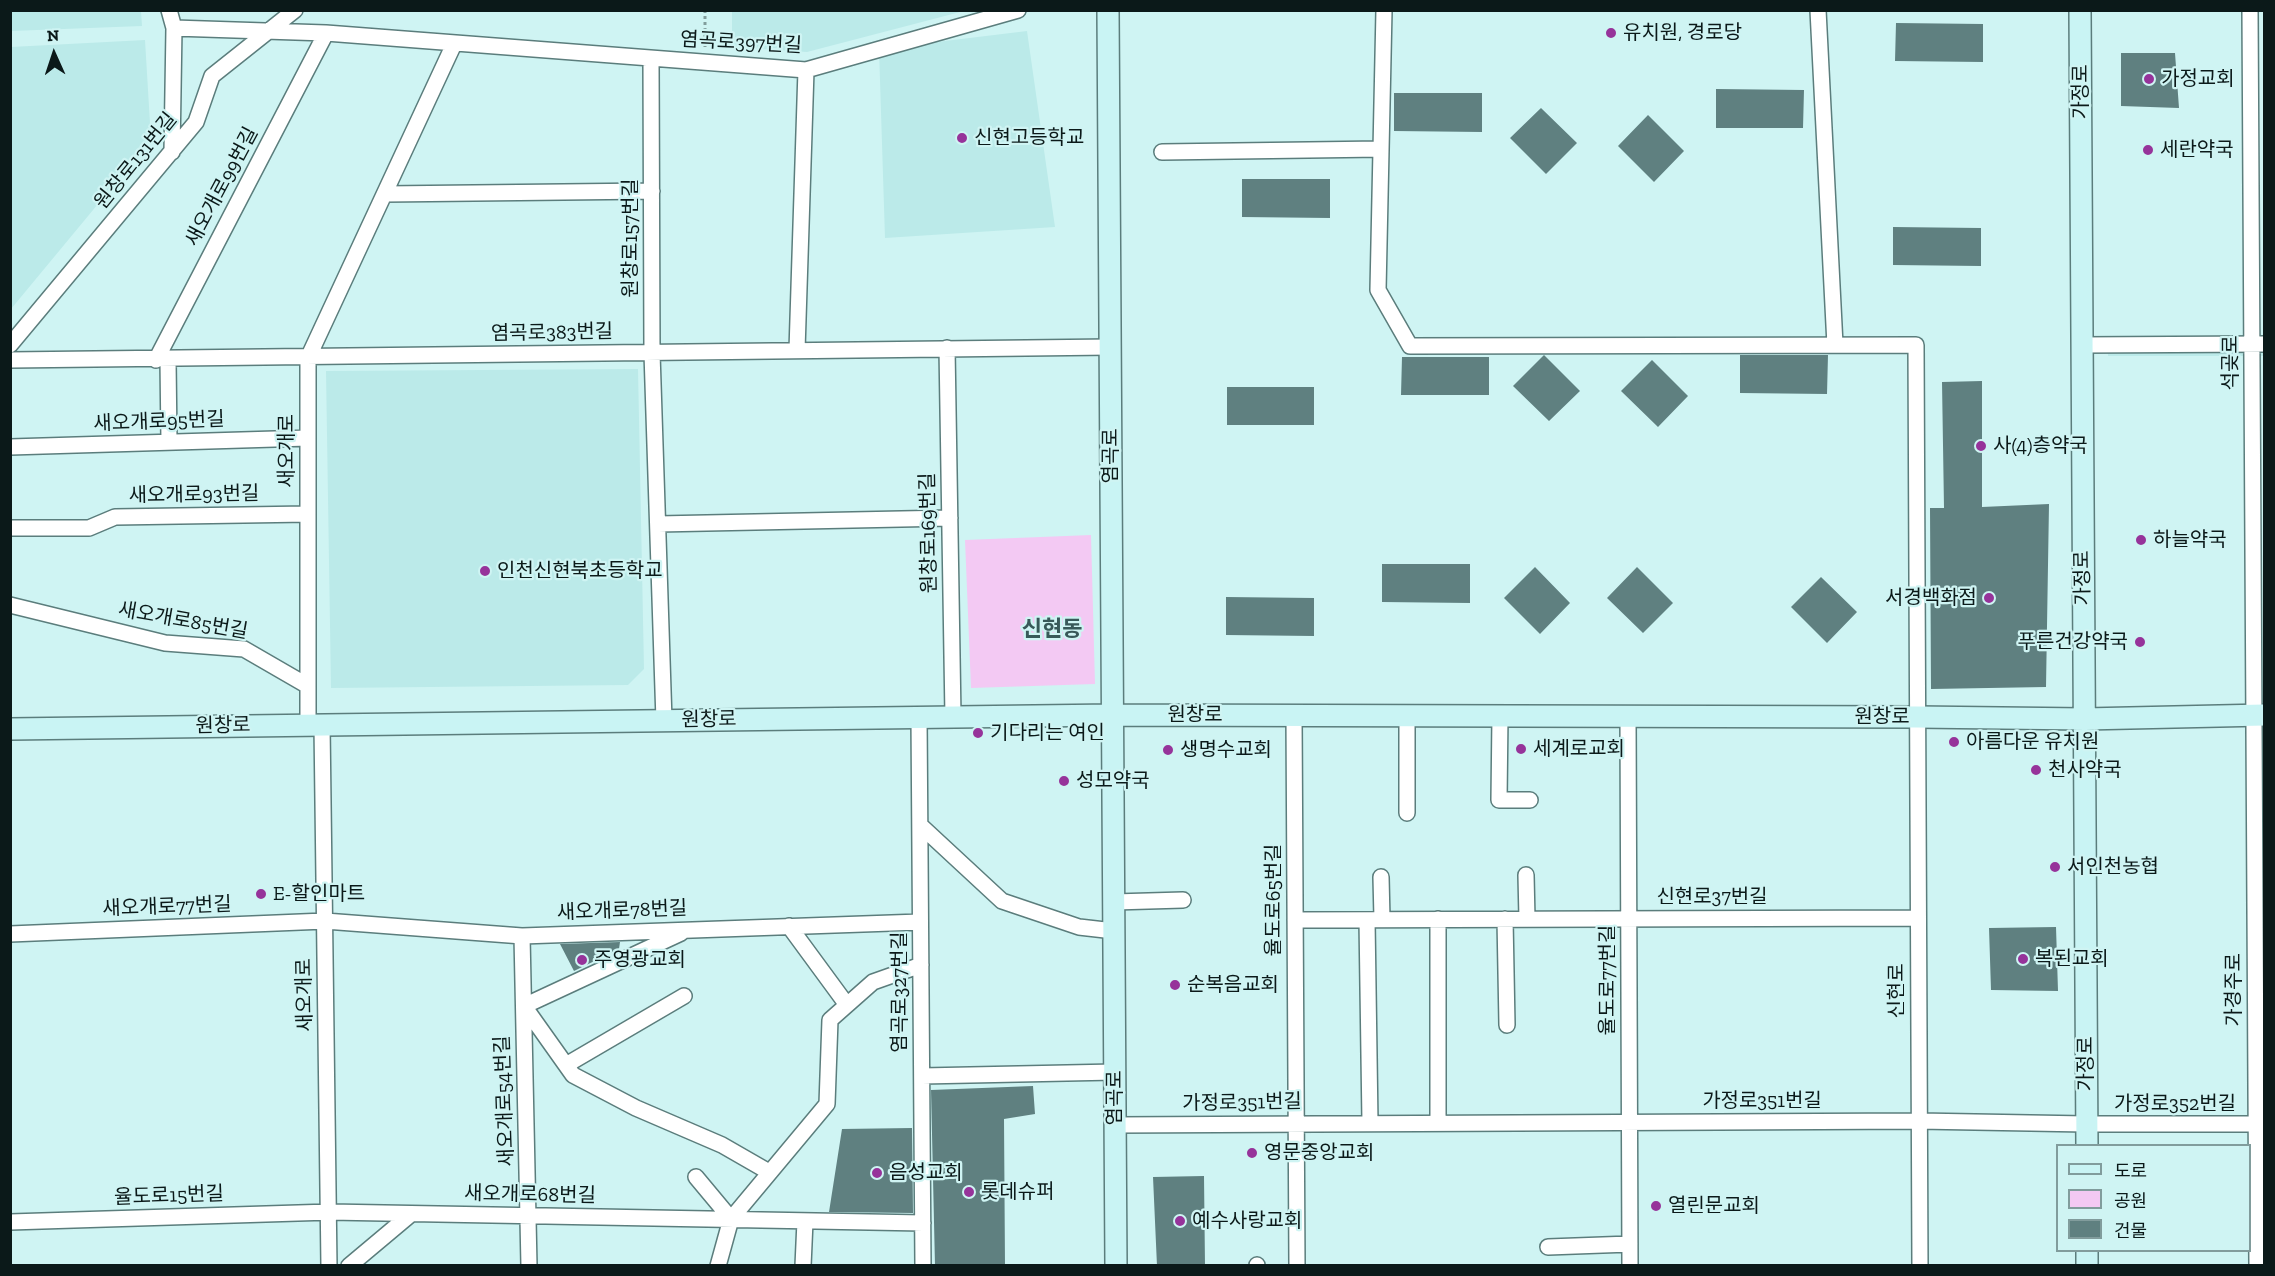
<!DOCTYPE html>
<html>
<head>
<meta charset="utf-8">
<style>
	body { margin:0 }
	#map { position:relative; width:2275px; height:1276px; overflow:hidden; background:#cff4f3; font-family:"Zilla Slab","Noto Sans KR",serif }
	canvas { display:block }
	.frame { position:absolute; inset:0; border:12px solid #0b1919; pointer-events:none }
	.legend { position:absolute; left:2056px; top:1144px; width:195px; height:108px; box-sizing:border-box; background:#cff4f3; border:2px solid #819c9c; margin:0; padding:8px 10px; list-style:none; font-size:18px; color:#0b1919 }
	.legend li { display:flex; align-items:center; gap:12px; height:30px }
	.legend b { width:30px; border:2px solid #819c9c }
	.north { position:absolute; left:24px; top:24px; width:60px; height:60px; -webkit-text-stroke:4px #cff4f3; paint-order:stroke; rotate:357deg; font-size:16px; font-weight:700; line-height:24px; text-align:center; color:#0b1919 }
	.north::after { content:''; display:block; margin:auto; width:21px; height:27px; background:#0b1919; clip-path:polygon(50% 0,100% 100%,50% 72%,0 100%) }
</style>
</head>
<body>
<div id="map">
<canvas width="2275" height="1276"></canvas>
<div class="frame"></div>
<ul class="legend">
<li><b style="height:8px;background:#c9f4f4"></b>도로</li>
<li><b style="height:16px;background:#f3c9f3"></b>공원</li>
<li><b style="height:16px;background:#5f8080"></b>건물</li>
</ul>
<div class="north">N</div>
</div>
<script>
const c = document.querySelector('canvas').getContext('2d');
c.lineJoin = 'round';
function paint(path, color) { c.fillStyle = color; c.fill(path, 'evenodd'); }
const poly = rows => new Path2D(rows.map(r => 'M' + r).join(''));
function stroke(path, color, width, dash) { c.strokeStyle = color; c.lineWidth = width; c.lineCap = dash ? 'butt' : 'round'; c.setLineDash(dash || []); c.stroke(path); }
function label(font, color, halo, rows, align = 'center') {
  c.font = font + ' "Zilla Slab","Noto Sans KR",serif'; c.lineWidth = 4.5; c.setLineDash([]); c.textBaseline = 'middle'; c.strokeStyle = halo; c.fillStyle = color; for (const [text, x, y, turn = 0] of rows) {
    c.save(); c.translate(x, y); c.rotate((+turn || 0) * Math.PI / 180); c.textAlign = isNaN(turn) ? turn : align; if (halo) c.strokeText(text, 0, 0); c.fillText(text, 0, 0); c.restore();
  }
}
paint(poly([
	[10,11,141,11,142,26,11,31],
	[732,11,732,10,964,11,807,52,732,47],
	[1027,31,1055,227,885,238,879,49],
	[145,40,151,140,11,309,11,47],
	[2264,336,2264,356,2108,356,2107,337],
	[638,369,644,669,628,685,331,688,326,371]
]), '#bbeae9');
paint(poly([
	[1091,535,1095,684,971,688,965,540]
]), '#f3c9f3');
paint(poly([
	[1896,23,1983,24,1983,62,1895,61],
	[2121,53,2175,53,2179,108,2121,106],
	[1716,89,1804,90,1803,128,1716,128],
	[1394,93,1482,93,1482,132,1394,131],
	[1541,108,1577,143,1546,174,1510,138],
	[1648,115,1684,151,1654,182,1618,146],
	[1242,179,1330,179,1330,218,1242,217],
	[1893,227,1981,228,1981,266,1893,265],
	[1544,355,1580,391,1549,421,1513,386],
	[1740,355,1828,355,1827,394,1740,393],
	[1402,357,1489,357,1489,395,1401,395],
	[1652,360,1688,396,1658,427,1621,391],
	[1982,381,1982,507,2049,504,2046,687,1931,689,1930,508,1944,508,1942,382],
	[1227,387,1314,387,1314,425,1227,425],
	[1382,564,1470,564,1470,603,1382,602],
	[1535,567,1570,603,1540,634,1504,598],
	[1637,567,1673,603,1643,633,1607,598],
	[1821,577,1857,612,1827,643,1791,607],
	[1226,597,1314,598,1314,636,1226,635],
	[2056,927,2058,991,1991,990,1989,928],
	[620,942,619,949,574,971,560,944],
	[1033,1086,1035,1114,1004,1119,1005,1266,935,1266,931,1090],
	[912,1128,913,1213,829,1212,842,1129],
	[1204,1176,1205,1266,1157,1266,1153,1177]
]), '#5f8080');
const street = poly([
	[169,10,174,28,172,152],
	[1384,10,1378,290,1410,346,1916,345,1920,1266],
	[1818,10,1835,345],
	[2250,10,2257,1266],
	[174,28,326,33,806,70,1018,10],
	[651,59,652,353,664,721],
	[1162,152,1381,149],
	[385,194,652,191],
	[10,345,196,122,212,76,295,10],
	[2081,345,2264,344],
	[947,348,953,717],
	[797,350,806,70],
	[10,360,1111,347],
	[156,360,326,33],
	[168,360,169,442],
	[10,447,308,438],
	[658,524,950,518],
	[10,528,89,528,115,517,308,514],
	[10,605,165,643,244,649,308,686],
	[1294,715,1297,1266],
	[1407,716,1407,813],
	[1500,716,1499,800,1530,800],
	[1628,716,1630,1266],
	[919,717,923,1266],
	[308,725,308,358,454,44],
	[322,725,329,1266],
	[920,825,1002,901,1079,927,1114,931],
	[1526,875,1527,919],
	[1381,877,1382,919],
	[1114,902,1183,900],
	[1438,919,1438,1123],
	[1505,919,1507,1025],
	[1295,920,1918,918],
	[1367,920,1370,1123],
	[789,926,847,1005],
	[681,933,524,1006,573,1075,636,1108,722,1145,769,1172],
	[10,934,325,921,522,936,920,922],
	[522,936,529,1266],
	[566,1065,684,996],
	[922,1076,1115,1072],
	[1116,1125,1919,1121,2086,1124,2264,1124],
	[696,1177,731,1219],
	[10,1222,330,1212,923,1223],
	[1548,1247,1630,1244],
	[1257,1265,1257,1266],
	[349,1266,411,1214],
	[718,1266,731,1219,827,1104,830,1020,873,982,921,965],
	[803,1266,805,1221]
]);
const secondary = poly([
	[1108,10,1116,1266],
	[2080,10,2087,1146],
	[10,729,1113,715,1917,717,2085,719,2264,715],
	[2087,1250,2087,1266]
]);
stroke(street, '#5b7d7c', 18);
stroke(secondary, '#5b7d7c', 24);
stroke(poly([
	[705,10,705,47]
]), '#819d9c', 3, [3, 3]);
stroke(street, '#fff', 15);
stroke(secondary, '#c9f4f4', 21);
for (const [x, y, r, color] of [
	[1611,33,6,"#96339a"],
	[2149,79,6,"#96339a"],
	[962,138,6,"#96339a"],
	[2148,150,6,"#96339a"],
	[1981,446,6,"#96339a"],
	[2141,540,6,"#96339a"],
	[485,571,6,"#96339a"],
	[1989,598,6,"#96339a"],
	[2140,642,6,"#96339a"],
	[978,733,6,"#96339a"],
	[1954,742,6,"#96339a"],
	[1521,749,6,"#96339a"],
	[1168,750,6,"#96339a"],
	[2036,770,6,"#96339a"],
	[1064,781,6,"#96339a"],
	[2055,867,6,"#96339a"],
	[261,894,6,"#96339a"],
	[2023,959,6,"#96339a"],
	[582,960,6,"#96339a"],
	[1175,985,6,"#96339a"],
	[1252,1153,6,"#96339a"],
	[877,1173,6,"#96339a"],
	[969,1192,6,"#96339a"],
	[1656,1206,6,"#96339a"],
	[1180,1221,6,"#96339a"]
]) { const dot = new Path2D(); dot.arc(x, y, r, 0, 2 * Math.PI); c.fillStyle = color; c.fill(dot); stroke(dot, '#cff4f3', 2); }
label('20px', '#0b1919', '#cff4f3', [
	["유치원, 경로당",1623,33],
	["가정교회",2161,79],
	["신현고등학교",974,138],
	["세란약국",2160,150],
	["사(4)층약국",1993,446],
	["하늘약국",2153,540],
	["인천신현북초등학교",497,571],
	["서경백화점",1977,598,"right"],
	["푸른건강약국",2128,642,"right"],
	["기다리는 여인",990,733],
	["아름다운 유치원",1966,742],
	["세계로교회",1533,749],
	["생명수교회",1180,750],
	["천사약국",2048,770],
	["성모약국",1076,781],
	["서인천농협",2067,867],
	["E-할인마트",273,894],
	["복된교회",2035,959],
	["주영광교회",594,960],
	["순복음교회",1187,985],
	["영문중앙교회",1264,1153],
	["음성교회",889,1173],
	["롯데슈퍼",981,1192],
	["열린문교회",1668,1206],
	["예수사랑교회",1192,1221]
], 'left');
label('20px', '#0b1919', '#cff4f3', [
	["염곡로397번길",741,43,3],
	["가정로",2081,92,-90],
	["원창로131번길",136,161,-51],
	["새오개로99번길",222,187,-62],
	["원창로157번길",631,238,-90],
	["염곡로383번길",552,333,-1],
	["석곶로",2231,363,-90],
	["새오개로95번길",159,422,-2],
	["새오개로",287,451,-90],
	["염곡로",1111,456,-90],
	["새오개로93번길",194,495,-1],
	["원창로169번길",929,533,-91],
	["가정로",2083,578,-91],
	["새오개로85번길",183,621,10],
	["원창로",1195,715],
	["원창로",1882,717],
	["원창로",709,720,-1],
	["원창로",223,726,-1],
	["신현로37번길",1712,897],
	["율도로65번길",1274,900,-90],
	["새오개로77번길",167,907,-2],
	["새오개로78번길",622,911,-2],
	["율도로77번길",1608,980,-90],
	["가경주로",2234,990,-90],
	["신현로",1897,991,-90],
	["염곡로327번길",900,992,-90],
	["새오개로",305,995,-91],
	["가정로",2086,1064,-90],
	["염곡로",1115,1098,-90],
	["새오개로54번길",505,1101,-92],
	["가정로351번길",1762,1101],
	["가정로351번길",1242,1103,-1],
	["가정로352번길",2175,1104],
	["새오개로68번길",530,1195,1],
	["율도로15번길",169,1196,-2]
]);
label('bold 22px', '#385959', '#cff4f3', [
	["신현동",1052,630]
]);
</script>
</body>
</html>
